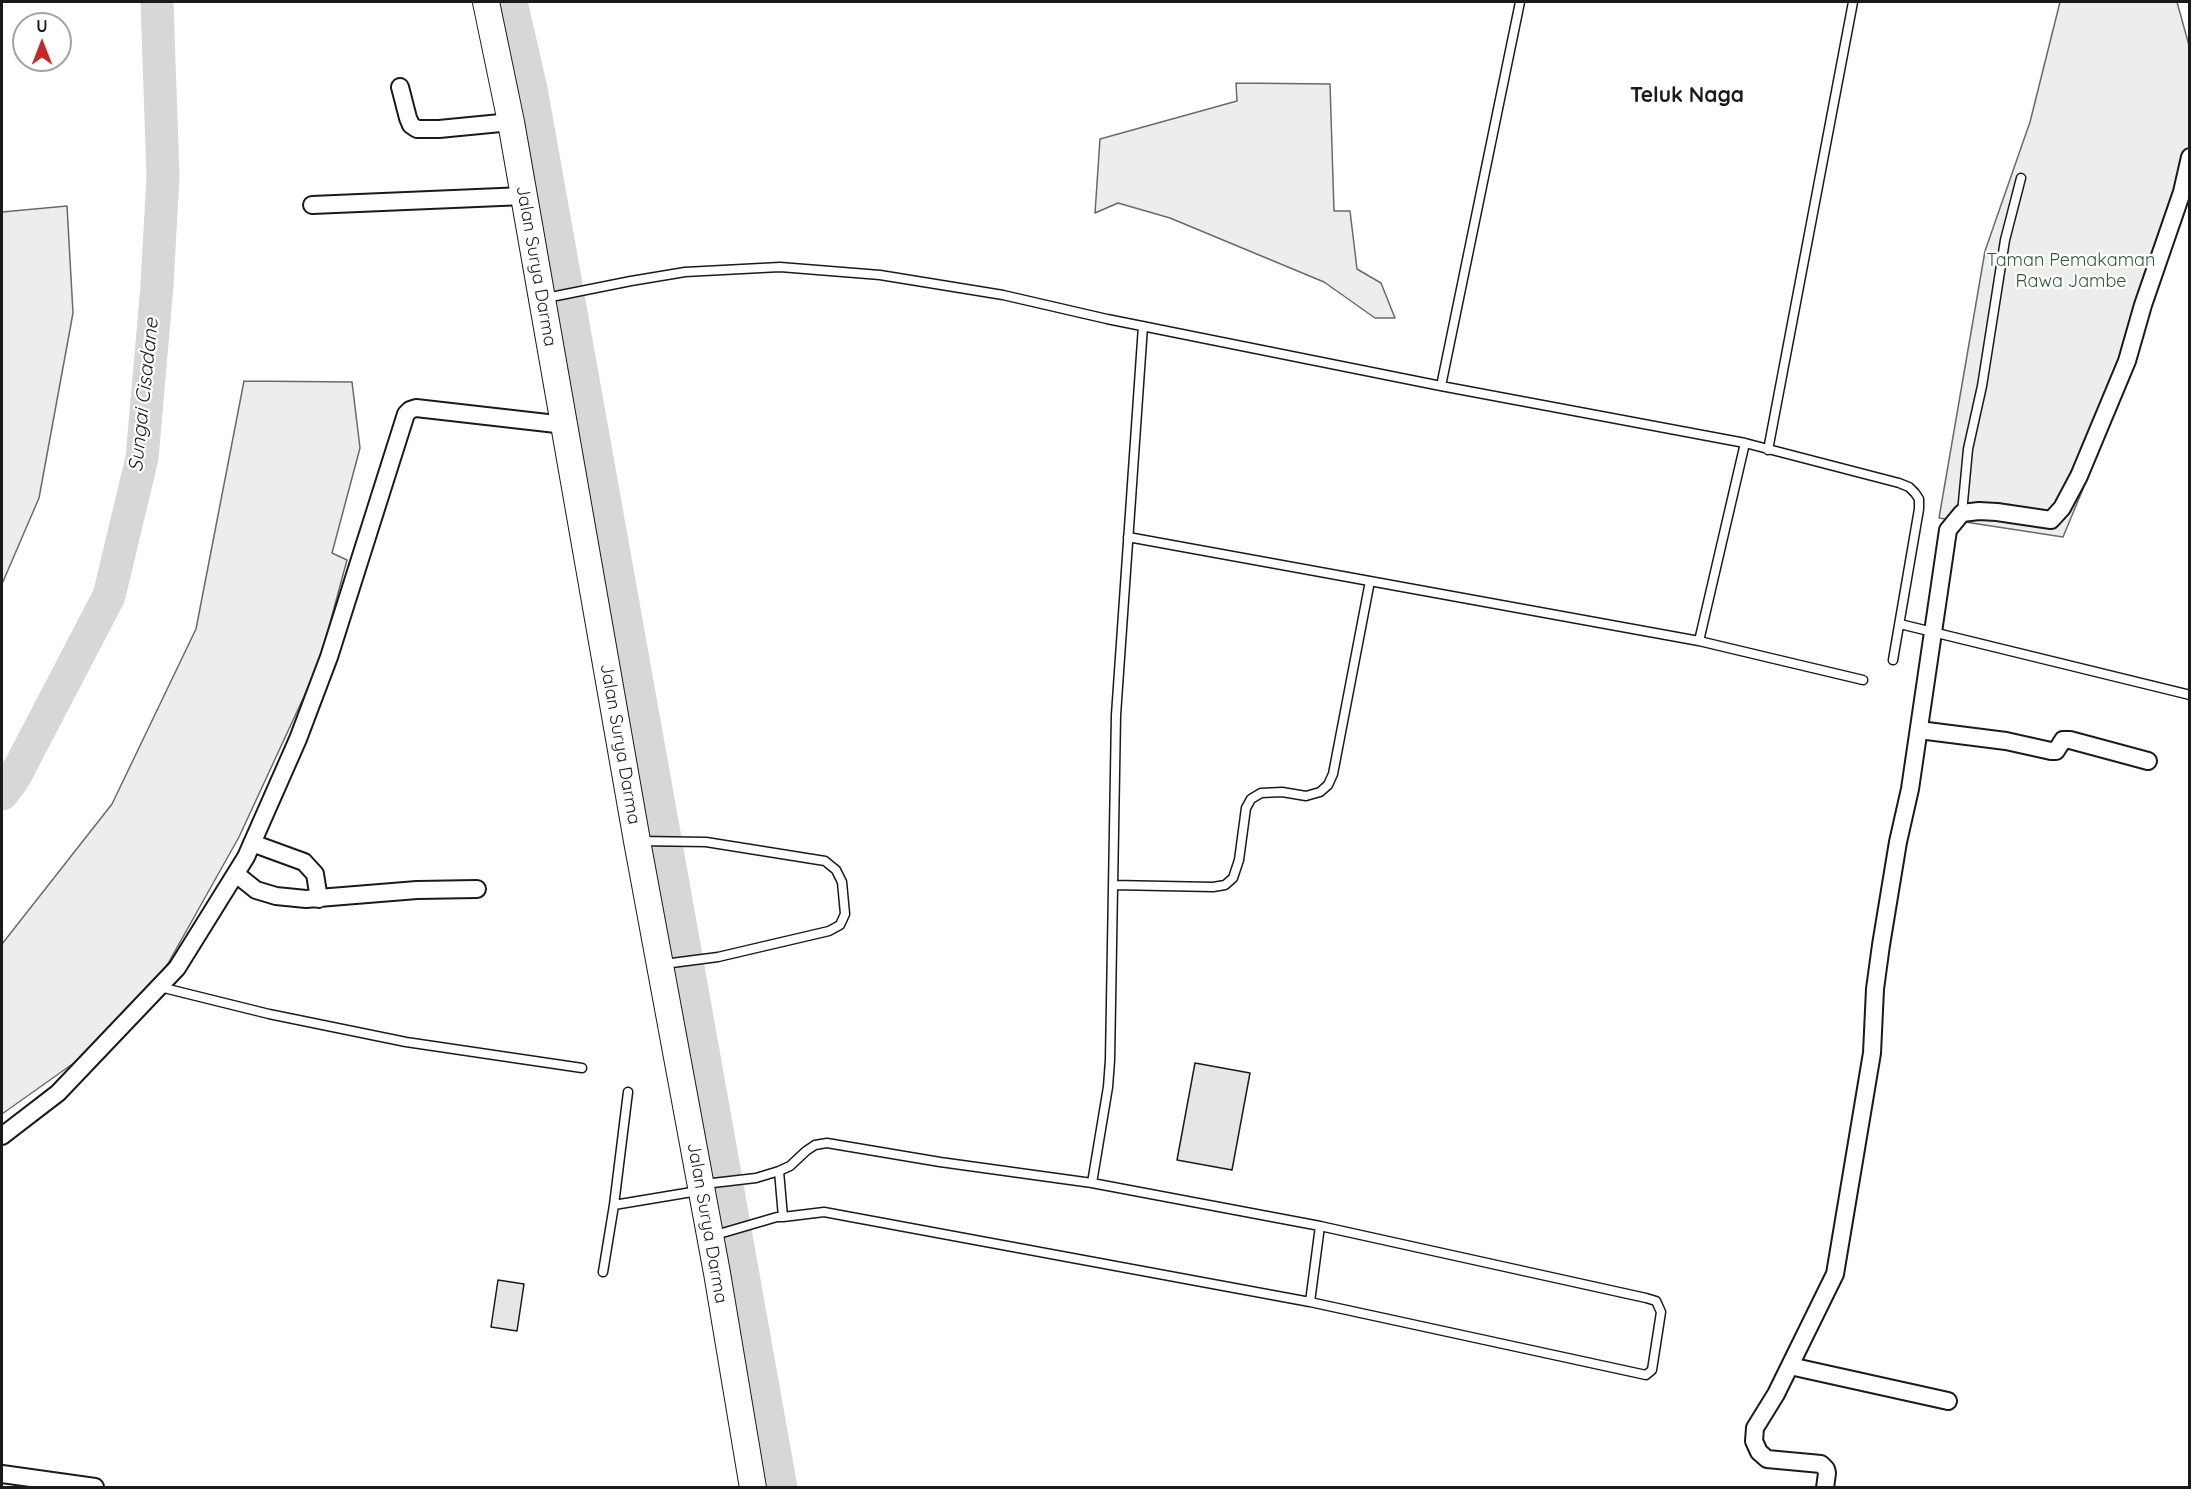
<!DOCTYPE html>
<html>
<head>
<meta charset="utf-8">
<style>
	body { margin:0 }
	#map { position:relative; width:2191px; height:1489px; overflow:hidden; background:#fff; font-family:Quicksand,sans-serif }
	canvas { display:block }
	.frame { position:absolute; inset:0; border:3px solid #1a1a1a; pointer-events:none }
	.north { position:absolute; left:12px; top:12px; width:60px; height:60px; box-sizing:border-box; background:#fff; border:2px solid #a3a3a3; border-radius:50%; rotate:0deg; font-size:16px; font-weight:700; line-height:24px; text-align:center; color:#1a1a1a }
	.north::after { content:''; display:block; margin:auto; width:21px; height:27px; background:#c62828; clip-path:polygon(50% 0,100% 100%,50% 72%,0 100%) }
</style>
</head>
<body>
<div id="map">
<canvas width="2191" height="1489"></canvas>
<div class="frame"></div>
<div class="north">U</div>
</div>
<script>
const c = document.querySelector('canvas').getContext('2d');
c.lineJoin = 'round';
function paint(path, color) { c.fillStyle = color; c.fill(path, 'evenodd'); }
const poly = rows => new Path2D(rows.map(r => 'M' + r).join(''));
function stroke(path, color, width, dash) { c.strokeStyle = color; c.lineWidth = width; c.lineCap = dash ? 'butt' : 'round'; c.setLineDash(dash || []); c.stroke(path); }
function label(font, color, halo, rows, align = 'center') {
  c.font = font + ' Quicksand,sans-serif'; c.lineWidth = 4.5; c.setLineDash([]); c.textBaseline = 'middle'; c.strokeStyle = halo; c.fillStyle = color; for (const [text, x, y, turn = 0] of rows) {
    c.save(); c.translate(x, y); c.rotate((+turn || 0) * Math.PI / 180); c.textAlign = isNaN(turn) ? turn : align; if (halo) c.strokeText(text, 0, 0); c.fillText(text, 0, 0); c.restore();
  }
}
const built = poly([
	[2060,2,2177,2,2190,49,2190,172,2184,201,2130,376,2063,537,1939,518,1985,251,2030,122,2060,2],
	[1236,83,1330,84,1334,211,1350,211,1357,269,1381,283,1395,318,1375,318,1324,282,1170,218,1118,203,1095,213,1100,139,1237,101,1236,83],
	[67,206,73,313,39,498,2,584,2,212,67,206],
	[244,381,352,382,360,448,332,553,347,560,319,664,239,837,161,976,95,1048,2,1114,2,944,112,804,196,629,244,381]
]);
paint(built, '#ededed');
stroke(built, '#6a6a6a', 1.5);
stroke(poly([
	[511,2,531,89,781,1488],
	[2,794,14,778,109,596,142,458,157,286,163,176,157,2]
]), '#d7d7d7', 33);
const building = poly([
	[1195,1063,1250,1073,1232,1170,1177,1160,1195,1063],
	[498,1280,524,1284,517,1331,491,1327,498,1280]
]);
paint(building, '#e6e6e6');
stroke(building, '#1a1a1a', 1.5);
const service = poly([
	[546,298,631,281,685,272,780,267,880,275,1003,295,1107,319,1441,386,1745,443,1899,483,1909,487,1915,493,1919,499,1919,509,1893,660],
	[1441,386,1520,2],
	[1768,450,1853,2],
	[1962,513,1968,449,1982,386,2005,240,2021,178],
	[1128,537,1699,641,1863,680],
	[1900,624,2190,695],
	[1699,641,1745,443],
	[639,841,706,842,825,861,836,870,842,882,845,914,840,925,829,931,718,957,664,964],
	[1113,885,1213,887,1225,885,1233,878,1239,860,1246,808,1251,799,1261,793,1282,792,1306,796,1320,792,1328,785,1333,774,1370,581],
	[160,987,269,1014,406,1042,582,1068],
	[628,1092,614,1205,698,1191],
	[1092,1183,1108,1087,1110,1060,1116,715,1143,326],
	[704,1184,756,1178,779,1171],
	[712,1236,777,1217,783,1217,824,1212,1310,1302,1646,1375,1652,1370,1661,1312,1656,1301,1646,1298,1320,1226,1092,1183,940,1162,827,1143,815,1145,806,1151,790,1166,779,1171,783,1217],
	[603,1272,614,1205],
	[1310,1302,1320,1226]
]);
const minor = poly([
	[400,87,408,118,411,125,417,129,439,129,511,122],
	[312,205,524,196],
	[1919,730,2006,741,2051,751,2056,751,2063,740,2070,740,2148,761],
	[252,843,304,862,315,874,319,899],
	[236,874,256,890,276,896,306,899,417,890,477,889],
	[2,1136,58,1093,177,968,246,857,298,739,329,657,406,414,410,410,416,408,565,425],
	[1790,1366,1948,1401],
	[2,1474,95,1487],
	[1825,1488,1827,1473,1826,1469,1821,1464,1767,1459,1759,1452,1754,1441,1755,1428,1776,1394,1835,1274,1872,1053,1875,989,1881,945,1898,842,1910,789,1948,530,1962,513,1979,511,1997,512,2051,520,2062,508,2079,476,2127,361,2143,305,2182,192,2190,157]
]);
const primary = poly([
	[486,2,511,122,637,841,717,1273,753,1488]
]);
stroke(service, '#1a1a1a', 11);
stroke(minor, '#1a1a1a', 20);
stroke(primary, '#1a1a1a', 28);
stroke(service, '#fff', 8);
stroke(minor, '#fff', 16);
stroke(primary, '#fff', 26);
label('18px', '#2b5a34', '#fff', [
	["Taman Pemakaman",2071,261],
	["Rawa Jambe",2071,282]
]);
label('18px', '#1a1a1a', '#fff', [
	["Jalan Surya Darma",536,266,80],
	["Jalan Surya Darma",620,744,80],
	["Jalan Surya Darma",707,1223,80]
]);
label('italic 20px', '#1a1a1a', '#fff', [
	["Sungai Cisadane",144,395,-84]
]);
label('bold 21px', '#1a1a1a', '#fff', [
	["Teluk Naga",1687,96]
]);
</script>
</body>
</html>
